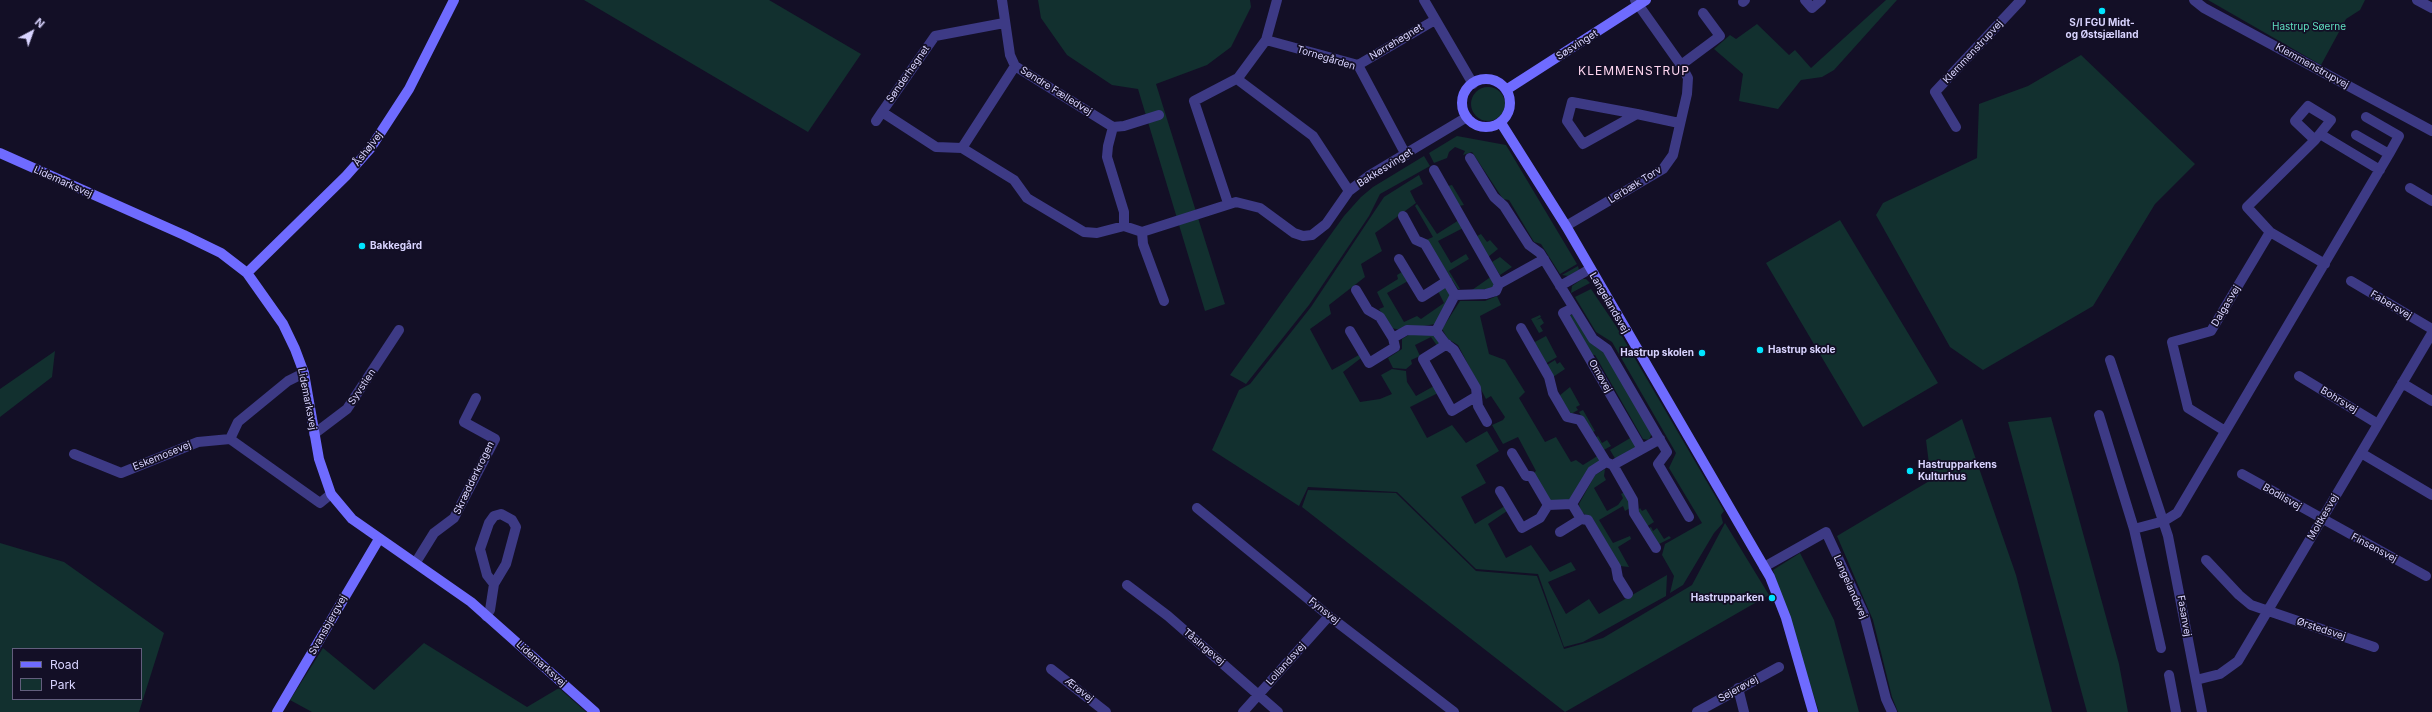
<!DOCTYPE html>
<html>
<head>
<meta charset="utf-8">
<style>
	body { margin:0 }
	#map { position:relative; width:2432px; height:712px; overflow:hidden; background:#130f26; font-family:Inter,sans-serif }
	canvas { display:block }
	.legend { position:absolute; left:12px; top:648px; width:130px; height:52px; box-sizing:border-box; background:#130f26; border:1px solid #625e7d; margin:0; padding:5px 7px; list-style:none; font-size:12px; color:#d9d4ff }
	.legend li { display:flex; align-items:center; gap:8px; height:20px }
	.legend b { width:20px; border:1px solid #625e7d }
	.north { position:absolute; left:12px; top:12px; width:40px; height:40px; -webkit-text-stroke:3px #130f26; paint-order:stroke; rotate:41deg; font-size:11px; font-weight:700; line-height:16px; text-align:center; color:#d9d4ff }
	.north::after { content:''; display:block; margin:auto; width:14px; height:18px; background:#d9d4ff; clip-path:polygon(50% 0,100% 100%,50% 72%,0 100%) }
</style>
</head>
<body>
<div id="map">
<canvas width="2432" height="712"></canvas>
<ul class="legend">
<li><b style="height:5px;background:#6f6bff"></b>Road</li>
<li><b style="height:11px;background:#12302f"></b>Park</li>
</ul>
<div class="north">N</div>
</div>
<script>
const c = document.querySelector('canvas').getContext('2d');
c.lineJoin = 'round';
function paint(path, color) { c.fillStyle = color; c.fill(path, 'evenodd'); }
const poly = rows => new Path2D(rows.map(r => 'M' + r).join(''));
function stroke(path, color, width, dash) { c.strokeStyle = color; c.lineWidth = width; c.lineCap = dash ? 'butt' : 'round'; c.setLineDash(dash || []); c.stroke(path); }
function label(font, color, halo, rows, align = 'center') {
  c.font = font + ' Inter,sans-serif'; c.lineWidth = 3.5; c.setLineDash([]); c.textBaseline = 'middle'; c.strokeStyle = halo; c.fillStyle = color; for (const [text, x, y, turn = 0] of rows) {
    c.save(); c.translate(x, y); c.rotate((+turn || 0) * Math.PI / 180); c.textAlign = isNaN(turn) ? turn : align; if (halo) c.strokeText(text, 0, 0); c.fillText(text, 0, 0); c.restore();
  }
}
paint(poly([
	[584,0,769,0,861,54,808,132],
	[1038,0,1250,0,1251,7,1231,47,1207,65,1156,84,1225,304,1205,311,1138,89,1112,85,1067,55,1041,18],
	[1886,0,1897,0,1834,70,1822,77,1801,80,1778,109,1739,101,1743,74,1714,49,1730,35,1736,39,1757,24,1789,55,1795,50,1811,68],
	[2208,0,2365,0,2360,10,2346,19,2321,65],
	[2081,55,2195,164,2155,204,2093,306,1983,370,1950,347,1876,215,1883,203,1977,158,1979,104,2028,86],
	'1471 104a17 17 0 1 1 34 0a17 17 0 1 1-34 0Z',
	[1457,136,1506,145,1577,264,1560,274,1541,244,1534,242,1509,200,1503,199,1472,152,1463,155,1465,151,1455,147,1449,152,1447,158,1434,163,1429,153],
	[1424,156,1430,166,1380,194,1369,216,1309,305,1246,384,1230,375,1344,216,1361,197,1373,187],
	[1419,175,1423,184,1410,191,1416,203,1375,233,1382,251,1361,264,1365,277,1329,305,1331,314,1310,329,1332,370,1359,355,1361,358,1343,372,1360,402,1380,399,1392,394,1381,375,1392,369,1406,371,1407,382,1416,396,1434,386,1438,393,1410,407,1427,438,1452,425,1466,443,1487,431,1499,451,1476,465,1486,483,1461,497,1475,524,1505,506,1507,511,1488,524,1506,558,1531,545,1550,572,1571,562,1576,570,1548,582,1566,614,1589,599,1599,614,1667,575,1666,596,1583,642,1564,647,1538,574,1476,569,1397,492,1308,487,1299,506,1212,450,1239,390,1250,384,1311,307,1384,197],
	[1452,185,1464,205,1459,206,1448,186],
	[1417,204,1437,234,1459,220,1463,228,1438,241,1451,263,1466,254,1469,259,1449,271,1460,289,1458,289,1426,240,1433,237,1415,206],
	[1840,220,1938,383,1863,427,1766,263],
	[1481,234,1487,242,1490,240,1498,249,1488,257,1477,236],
	[1500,257,1512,267,1500,275,1492,262],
	[1578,266,1579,270,1568,276,1562,275],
	[1402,272,1408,281,1387,293,1404,322,1417,316,1421,319,1444,303,1437,289,1446,284,1452,295,1435,324,1401,330,1391,328,1379,309,1384,307,1377,292,1398,279,1397,275],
	[1492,276,1496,285,1494,289,1472,290],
	[1582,279,1586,279,1590,283,1571,293,1572,286],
	[1591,289,1616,326,1724,511,1721,515,1723,523,1714,533,1683,585,1670,593,1674,576,1662,555,1665,544,1702,523,1669,468,1676,453,1612,342,1596,332,1575,297],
	[1497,296,1501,305,1480,316,1489,354,1505,360,1525,392,1519,398,1545,442,1556,437,1571,462,1576,460,1583,465,1599,455,1605,464,1570,502,1548,500,1532,474,1536,471,1518,437,1503,444,1492,425,1503,420,1505,417,1491,396,1486,399,1458,345,1448,339,1442,329,1460,301,1485,301],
	[1573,314,1603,350,1652,433,1649,440,1643,439,1595,355,1592,355,1569,316],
	[1540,315,1541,317,1536,320,1541,318,1544,323,1540,326,1543,331,1539,333,1531,319],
	[1412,333,1435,334,1440,344,1438,347,1431,337,1415,345,1420,356,1411,360,1412,364,1406,369,1393,368,1388,358,1402,349,1402,339],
	[1546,336,1557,357,1545,364,1533,343],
	[55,351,52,377,0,417,0,389],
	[1555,360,1557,364,1560,362,1565,369,1553,377,1547,365],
	[1570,387,1580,405,1576,407,1578,410,1571,414,1559,396],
	[1583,410,1595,431,1591,433,1579,412],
	[2051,417,2119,664,2128,712,2087,712,2008,422],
	[1962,419,2016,575,2052,712,1898,712,1892,697,1873,620,1837,536,1931,480,1926,440],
	[1598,436,1602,443,1607,440,1611,446,1602,451,1595,438],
	[1632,437,1636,447,1616,460,1610,450],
	[1605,469,1604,476,1606,480,1594,488,1607,511,1618,505,1623,498,1621,494,1625,492,1631,501,1630,508,1625,511,1623,506,1599,520,1613,543,1630,536,1631,539,1618,547,1629,567,1620,566,1593,519,1581,512,1579,504,1595,475],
	[1308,490,1396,493,1476,571,1537,576,1564,649,1603,638,1692,585,1725,523,1769,595,1565,712,1302,507],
	[1640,508,1642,511,1646,509,1654,522,1646,527,1637,511],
	[1651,527,1653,531,1657,528,1664,539,1669,536,1671,538,1657,545,1647,529],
	[0,543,64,562,164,633,139,712,0,712],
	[13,649,141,649,141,699,13,699],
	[1800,553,1834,620,1859,712,1819,712,1773,570],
	[424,643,527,707,559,688,586,712,312,712,290,700,323,648,374,690]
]), '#12302f');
stroke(poly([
	[1002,0,1010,55,1015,66,1113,127,1124,126,1159,115],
	[1424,0,1473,84],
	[1805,0,1812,8,1821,0],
	[2194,0,2204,8,2432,131],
	[2417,0,2432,8],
	[1743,2,1745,0],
	[1004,23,935,36,882,112,936,147,962,148,1014,180,1027,198,1084,232,1097,233,1124,226,1142,232,1236,202,1260,208,1294,233,1303,236,1312,235,1326,224,1349,191,1370,175,1467,117],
	[1266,40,1358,65,1406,155],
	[1358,65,1435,20],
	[1681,65,1720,36,1703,13],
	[1237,79,1313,136,1349,191],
	[1637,114,1583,144,1567,121,1572,102,1637,114,1679,123],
	[2366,117,2399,136,2389,154],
	[876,121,882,112],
	[1113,127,1108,146,1107,157,1124,212,1124,226],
	[1956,127,1935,92,2021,0],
	[2320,134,2380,170],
	[962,148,1015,66],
	[1470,158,1494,197,1504,206,1529,245,1540,253,1593,339,1607,349,1667,452,1658,464,1689,517],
	[1434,170,1499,284],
	[2410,188,2432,201],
	[1228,203,1194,101,1238,78,1266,40,1277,0],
	[1403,216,1416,240,1425,244,1455,295],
	[1566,226,1663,169,1673,155,1687,94,1688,78,1681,65,1635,0],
	[1142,232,1143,244,1164,301],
	[2270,232,2247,207,2315,140,2295,121,2308,106,2331,120,2315,140],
	[1399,259,1422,297,1447,281],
	[2351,281,2432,329],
	[1560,286,1590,269],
	[1356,290,1368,310,1380,317,1393,338],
	[1573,308,1563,313,1642,449],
	[1521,328,1549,377,1553,393,1567,417,1580,420,1606,462],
	[1350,331,1369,363,1395,347,1393,338,1407,330,1436,331,1455,295,1486,294,1496,291,1499,284,1544,259],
	[1436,331,1445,343,1454,350,1476,388,1478,406,1487,422],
	[1447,344,1423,359,1452,411,1477,396],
	[2110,360,2168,536,2202,712],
	[2299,376,2378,424],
	[2402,383,2432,401],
	[2099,415,2134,529,2161,648],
	[2225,431,2188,408,2172,342,2211,331,2270,232,2325,264],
	[314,434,347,409,399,330],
	[230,439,320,503,331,494],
	[1512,453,1526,476,1531,476,1548,505],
	[2361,453,2432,495],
	[74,454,121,473,198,442,230,439,238,422,288,381,304,373],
	[1613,465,1660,439],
	[2242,474,2426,576],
	[1500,491,1522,528,1540,518,1548,505,1572,504,1592,471,1606,462,1613,465,1633,500,1634,513,1656,548],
	[1572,504,1581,519,1588,520,1616,567,1618,578,1628,594],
	[1197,508,1329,616,1454,712],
	[2134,529,2164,521,2177,513,2389,154,2356,135],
	[1560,532,1581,519],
	[2206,560,2239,595,2251,605,2374,647],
	[416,562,434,533,454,518,495,439,464,422,476,398],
	[1764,567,1826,532,1864,614,1886,699,1892,712],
	[1127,585,1168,616,1278,712],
	[486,616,490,610,494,584,506,564,516,527,512,520,501,514,494,516,489,523,480,549,487,575,494,584],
	[1051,669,1106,712],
	[2169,675,2176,712],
	[2196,680,2220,674,2238,661,2432,333],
	[1738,688,1744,712],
	[1243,712,1329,616],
	[1697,712,1779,667]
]), '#3d3a85', 10);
stroke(poly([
	'1462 103a24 24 0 1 1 48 0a24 24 0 1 1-48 0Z',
	[1506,90,1646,0],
	[1501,123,1566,226,1770,577,1786,618,1813,712],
	[0,153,184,235,221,253,247,273,283,324,295,349,304,373,319,459,331,494,352,519,471,602,595,712],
	[247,273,346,176,370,149,409,89,454,0],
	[277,712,379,539]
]), '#6f6bff', 10);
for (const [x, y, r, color] of [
	[2102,11,4,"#00e5ff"],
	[362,246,4,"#00e5ff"],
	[1760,350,4,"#00e5ff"],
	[1702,353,4,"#00e5ff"],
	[1910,471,4,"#00e5ff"],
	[1772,598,4,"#00e5ff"]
]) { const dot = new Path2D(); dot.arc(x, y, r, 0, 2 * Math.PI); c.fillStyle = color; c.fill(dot); stroke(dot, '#130f26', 1.5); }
label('bold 10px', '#d9d4ff', '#130f26', [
	["S/I FGU Midt-",2102,23,"center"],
	["og Østsjælland",2102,35,"center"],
	["Bakkegård",370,246],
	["Hastrup skole",1768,350],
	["Hastrup skolen",1694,353,"right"],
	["Hastrupparkens",1918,465],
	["Kulturhus",1918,477],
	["Hastrupparken",1764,598,"right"]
], 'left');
label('10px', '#5fe0c0', '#130f26', [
	["Hastrup Søerne",2309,27]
]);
label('10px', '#d9d4ff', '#130f26', [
	["Nørrehegnet",1396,42,-31],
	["Søsvinget",1577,45,-32],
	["Klemmenstrupvej",1973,52,-47],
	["Tornegården",1326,58,17],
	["Klemmenstrupvej",2312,66,29],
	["Sønderhegnet",908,74,-55],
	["Søndre Fælledvej",1056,91,32],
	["Åshøjvej",368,149,-52],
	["Bakkesvinget",1385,168,-32],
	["Lidemarksvej",63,182,24],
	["Lerbæk Torv",1635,185,-32],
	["Langelandsvej",1609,303,60],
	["Fabersvej",2391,305,31],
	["Dalgasvej",2226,306,-59],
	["Omøvej",1600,376,60],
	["Syvstien",362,387,-56],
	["Lidemarksvej",307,399,79],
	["Bohrsvej",2339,400,31],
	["Eskemosevej",162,456,-22],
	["Skrædderkrogen",474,478,-64],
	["Bodilsvej",2282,497,30],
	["Moltkesvej",2323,517,-60],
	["Finsensvej",2374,548,28],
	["Langelandsvej",1850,587,66],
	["Fynsvej",1324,611,38],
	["Fasanvej",2184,616,80],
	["Svansbjergvej",328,625,-61],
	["Ørstedsvej",2321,629,18],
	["Tåsingevej",1204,647,40],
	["Lidemarksvej",541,664,42],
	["Lollandsvej",1286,664,-48],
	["Sejerøvej",1738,689,-29],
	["Ærøvej",1079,690,38]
]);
c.letterSpacing = '1px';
label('12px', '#ffd6f0', '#130f26', [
	["KLEMMENSTRUP",1634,71]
]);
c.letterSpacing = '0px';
</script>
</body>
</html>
